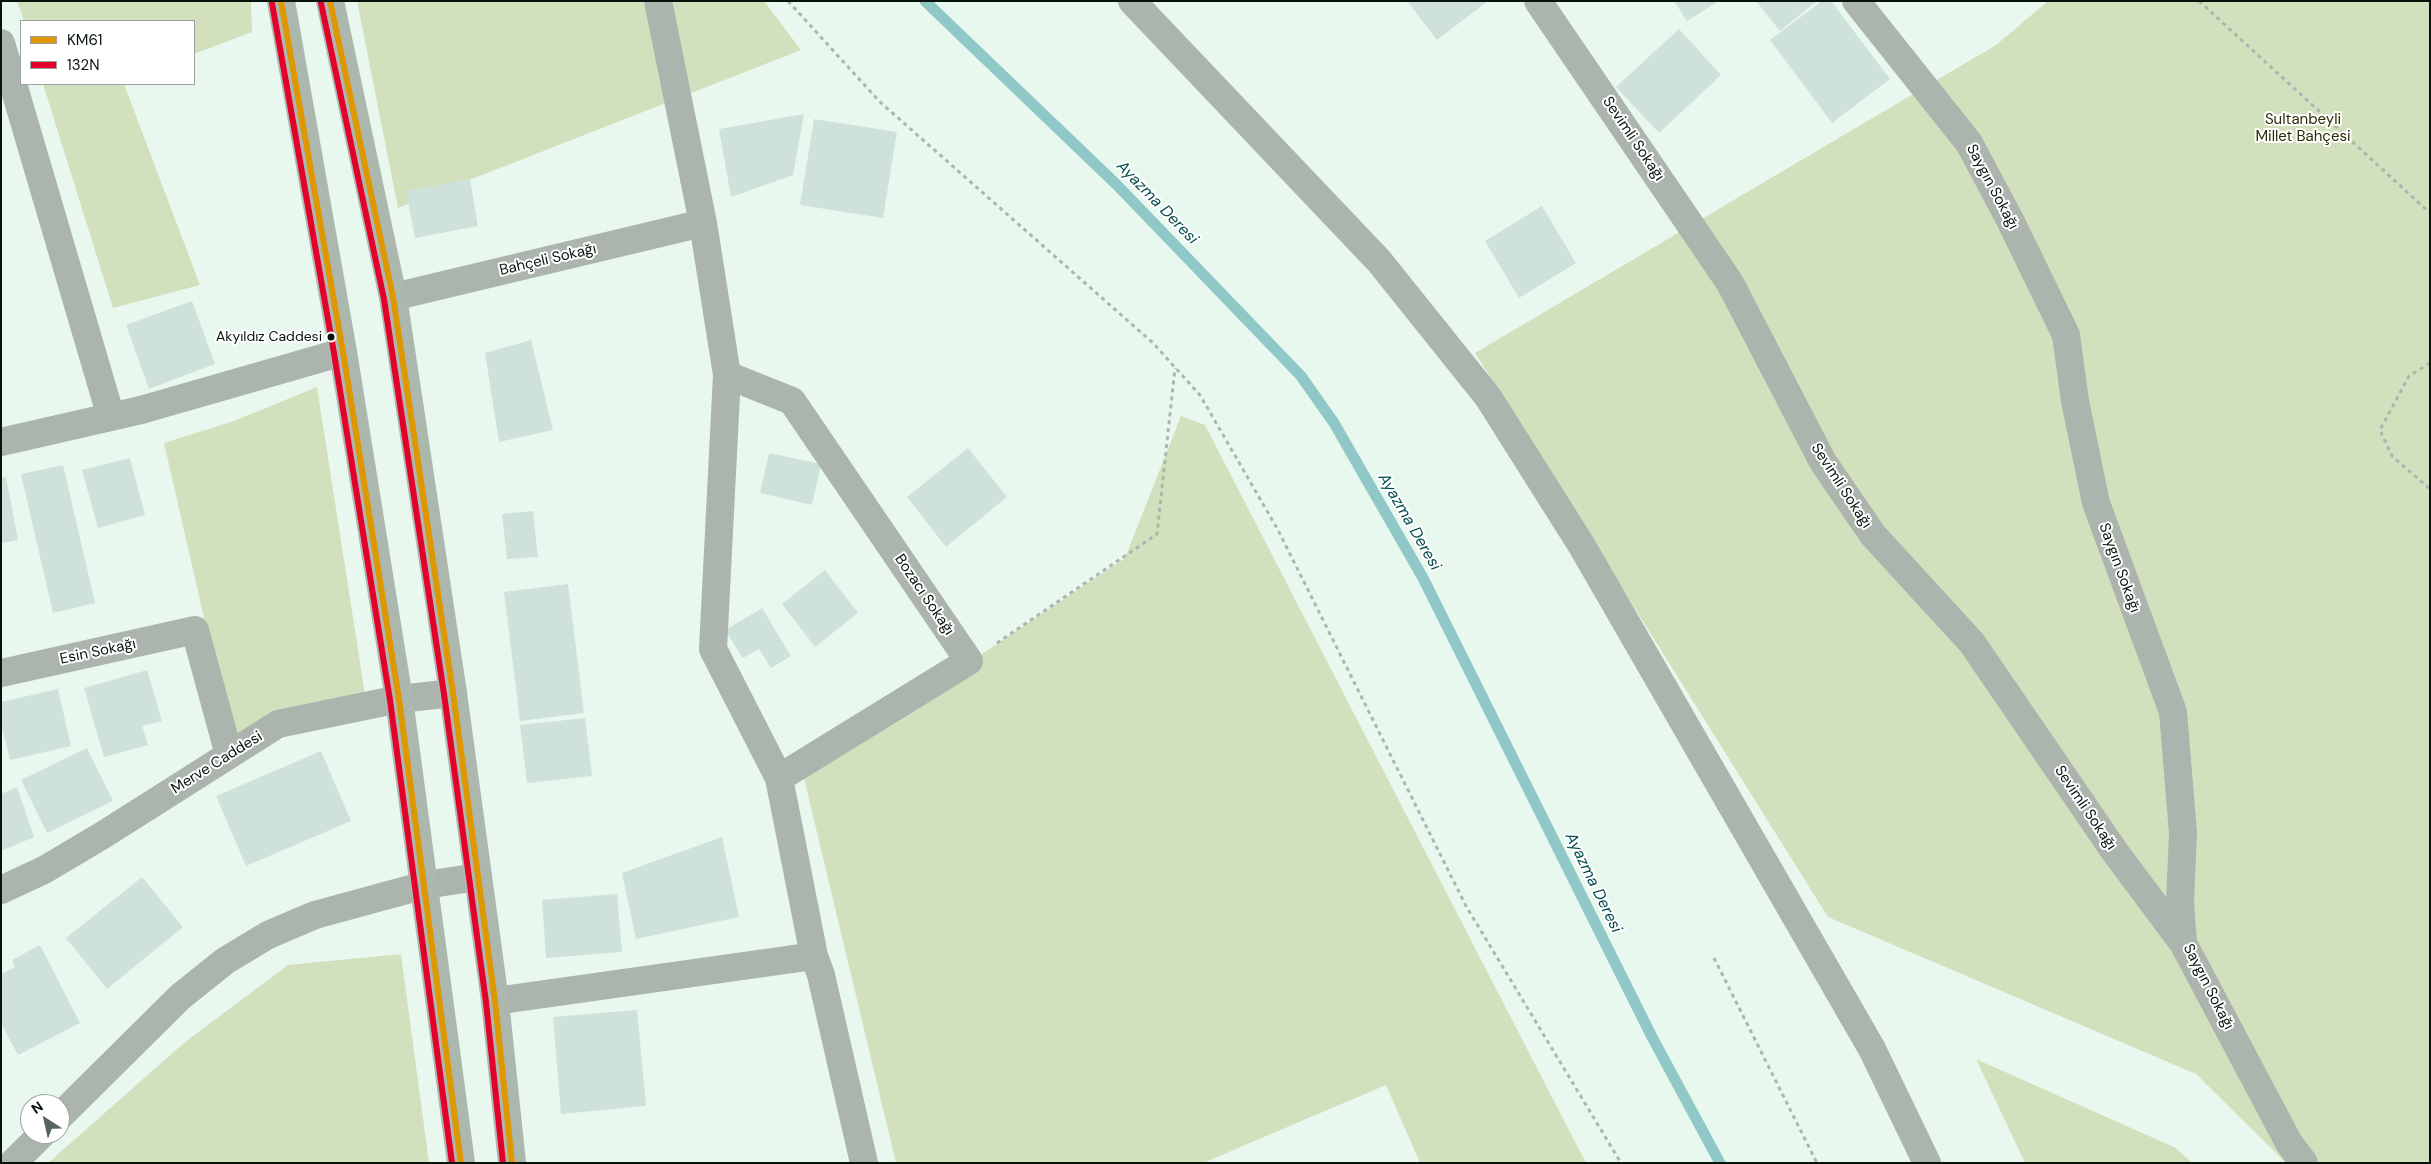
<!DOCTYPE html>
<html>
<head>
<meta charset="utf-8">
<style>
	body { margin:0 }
	#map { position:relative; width:2431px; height:1164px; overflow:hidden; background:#e8f8ee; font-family:"DM Sans",sans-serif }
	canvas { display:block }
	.frame { position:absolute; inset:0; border:2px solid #07140c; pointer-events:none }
	.legend { position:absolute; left:20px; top:20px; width:175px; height:65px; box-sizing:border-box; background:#fff; border:1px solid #9ca19e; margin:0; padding:6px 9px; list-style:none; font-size:15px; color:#07140c }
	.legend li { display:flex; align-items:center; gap:10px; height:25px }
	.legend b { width:25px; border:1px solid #9ca19e }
	.north { position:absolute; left:20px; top:1094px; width:50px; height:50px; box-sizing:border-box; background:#fff; border:1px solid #9ca19e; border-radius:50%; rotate:325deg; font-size:14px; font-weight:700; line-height:20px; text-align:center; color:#07140c }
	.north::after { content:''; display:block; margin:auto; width:18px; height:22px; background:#56645b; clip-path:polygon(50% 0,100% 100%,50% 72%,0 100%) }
</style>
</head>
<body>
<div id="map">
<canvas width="2431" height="1164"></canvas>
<div class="frame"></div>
<ul class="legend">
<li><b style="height:6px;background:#df9701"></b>KM61</li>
<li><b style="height:6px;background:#e4002b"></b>132N</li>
</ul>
<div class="north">N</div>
</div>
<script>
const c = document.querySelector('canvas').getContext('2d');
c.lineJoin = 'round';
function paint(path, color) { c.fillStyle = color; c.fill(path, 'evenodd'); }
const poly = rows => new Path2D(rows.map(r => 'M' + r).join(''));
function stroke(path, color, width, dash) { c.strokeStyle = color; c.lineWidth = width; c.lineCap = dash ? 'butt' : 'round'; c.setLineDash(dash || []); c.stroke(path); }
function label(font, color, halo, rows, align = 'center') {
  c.font = font + ' "DM Sans",sans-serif'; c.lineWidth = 4; c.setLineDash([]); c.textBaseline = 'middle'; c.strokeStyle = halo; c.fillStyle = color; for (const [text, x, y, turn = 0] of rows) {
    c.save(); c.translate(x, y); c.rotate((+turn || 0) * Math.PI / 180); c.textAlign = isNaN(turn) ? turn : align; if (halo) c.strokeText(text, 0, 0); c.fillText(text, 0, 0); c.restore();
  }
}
paint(poly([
	[17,1,251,1,252,32,194,54,194,21,24,21],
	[357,1,764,1,801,50,398,208],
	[2048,1,2430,1,2430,1163,2286,1163,2196,1074,1828,917,1475,353,1996,45],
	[43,84,124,84,200,285,113,308],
	[317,387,366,701,234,749,164,443,234,421],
	[1181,416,1205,425,1586,1163,1420,1163,1386,1085,1203,1163,896,1163,803,774,1125,558],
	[401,954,429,1163,48,1163,185,1042,288,965],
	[1976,1059,2176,1148,2192,1163,2025,1163]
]), '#d3e0be');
stroke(poly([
	[925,1,1117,185,1301,376,1334,423,1423,578,1652,1037,1720,1163]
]), '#90c8c7', 11);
paint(poly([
	[1407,1,1488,1,1437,40],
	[1674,1,1719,1,1687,21],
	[1756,1,1817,1,1780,31],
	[1822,1,1831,1,1890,79,1832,123,1770,40],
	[1679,29,1721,75,1659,133,1616,87],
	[804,114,793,175,731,197,719,129],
	[814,119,897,132,883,218,800,205],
	[470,179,478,226,415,238,406,191],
	[1542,206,1576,263,1519,298,1485,241],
	[192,301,215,364,149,389,126,325],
	[531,340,553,430,499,442,485,353],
	[968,448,1007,497,946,547,907,497],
	[769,453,821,464,812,505,760,493],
	[130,458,145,515,98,528,82,470],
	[63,465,95,603,53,613,21,474],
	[6,477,18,540,1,543,1,478],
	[533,511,538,557,507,559,502,514],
	[825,570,858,613,815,647,782,604],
	[568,584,584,713,520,721,504,592],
	[762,608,791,656,771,668,759,649,743,658,725,630],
	[147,670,162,721,142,726,148,745,104,757,84,688],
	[58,689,71,746,10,760,1,723,1,702],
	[585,718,592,776,527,783,520,725],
	[87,748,113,801,47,833,21,780],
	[321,751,351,821,246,866,216,796],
	[17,787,34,837,1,851,1,794],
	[722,837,739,917,636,939,622,873],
	[142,877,183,927,107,989,66,938],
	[617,894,622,952,546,958,542,900],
	[40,945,80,1023,18,1055,1,1023,1,974,15,967,12,960],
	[637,1010,646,1106,561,1114,553,1017]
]), '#cee2db');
stroke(poly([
	[788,1,880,102,1153,343,1200,395,1278,530,1466,906,1621,1163],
	[2199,1,2430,213],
	[2430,363,2409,376,2380,430,2392,456,2430,489],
	[997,643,1157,534,1175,368],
	[1714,958,1817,1163]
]), '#acb6ae', 3, [4, 4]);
stroke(poly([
	[658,1,703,223,727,375,713,649,779,778,814,956,821,975,864,1163],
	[1132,1,1379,261,1488,397,1582,546,1872,1049,1927,1163],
	[1538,1,1730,283,1823,462,1873,535,1972,643,2115,852,2183,943],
	[1856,1,1969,143,2010,220,2066,335,2075,401,2096,503,2173,712,2183,833,2180,903,2183,943,2289,1143,2304,1163],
	[1,43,111,417],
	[393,297,703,223],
	[727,375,792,401,969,661,779,778],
	[1,442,141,410,343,352],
	[1,673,195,630,229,755],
	[1,890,44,870,103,835,278,724,399,699,453,693],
	[495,1001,814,956],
	[60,1116,180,997,225,961,268,935,315,915,425,885,478,877],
	[13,1163,42,1134]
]), '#acb5ad', 28);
stroke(poly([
	[281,1,343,352,399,699,461,1163],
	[330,1,393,297,453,693,495,1001,512,1163]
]), '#acb8ae', 28);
stroke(poly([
	[281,1,343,352,399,699,461,1163],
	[330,1,393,297,453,693,495,1001,512,1163]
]), '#df9701', 6);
stroke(poly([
	[272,3,334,353,390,700,452,1163],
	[321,3,384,299,444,694,486,1002,503,1163]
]), '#e4002b', 6);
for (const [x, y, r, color] of [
	[331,337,4.5,"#07140c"]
]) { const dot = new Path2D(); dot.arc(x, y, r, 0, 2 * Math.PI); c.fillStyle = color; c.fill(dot); stroke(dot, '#fff', 2); }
label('14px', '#07140c', '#fff', [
	["Akyıldız Caddesi",322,337]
], 'right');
label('15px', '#282d02', '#fff', [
	["Sultanbeyli",2303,120],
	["Millet Bahçesi",2303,137]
]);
label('15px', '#07140c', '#fff', [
	["Sevimli Sokağı",1633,139,56],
	["Saygın Sokağı",1992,187,62],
	["Bahçeli Sokağı",548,260,-13],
	["Sevimli Sokağı",1841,486,57],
	["Saygın Sokağı",2119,568,70],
	["Bozacı Sokağı",924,595,56],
	["Esin Sokağı",98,652,-12],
	["Merve Caddesi",217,763,-32],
	["Sevimli Sokağı",2085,808,56],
	["Saygın Sokağı",2208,987,63]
]);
label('italic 16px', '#064c4f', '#fff', [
	["Ayazma Deresi",1157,203,46],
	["Ayazma Deresi",1409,522,60],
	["Ayazma Deresi",1593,883,64]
]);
</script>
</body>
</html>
